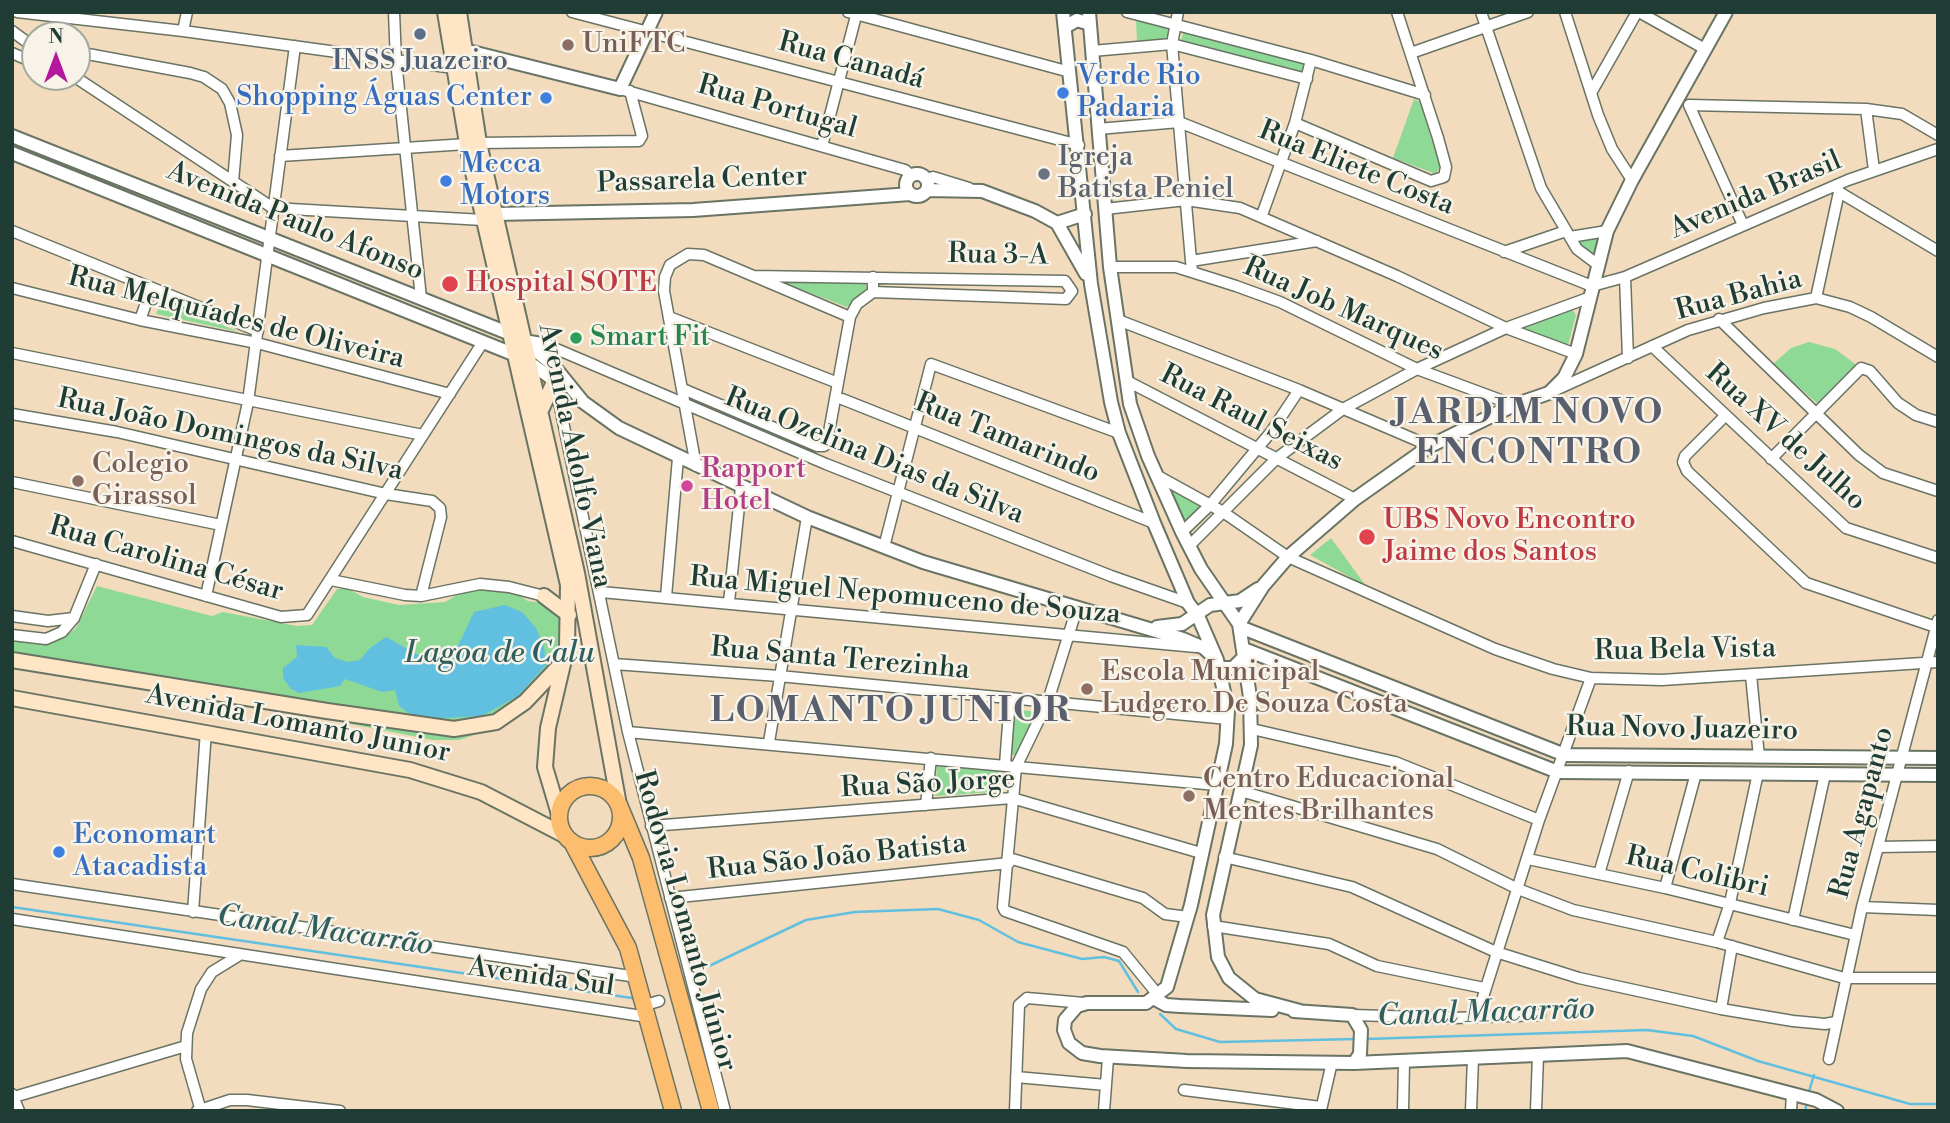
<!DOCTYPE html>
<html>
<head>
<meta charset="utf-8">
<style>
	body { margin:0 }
	#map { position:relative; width:1950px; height:1123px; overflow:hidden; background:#f3dbbe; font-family:"Libre Bodoni",serif }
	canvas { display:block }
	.frame { position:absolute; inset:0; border:14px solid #1f3d34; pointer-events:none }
	.north { position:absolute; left:21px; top:21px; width:70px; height:70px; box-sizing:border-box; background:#f7f3e8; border:2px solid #a1aaa0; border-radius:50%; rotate:0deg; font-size:19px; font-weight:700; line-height:28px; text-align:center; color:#1f3d34 }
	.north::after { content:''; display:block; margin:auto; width:24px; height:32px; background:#b5179e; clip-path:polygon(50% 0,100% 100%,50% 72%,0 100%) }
</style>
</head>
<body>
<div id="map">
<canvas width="1950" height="1123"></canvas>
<div class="frame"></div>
<div class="north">N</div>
</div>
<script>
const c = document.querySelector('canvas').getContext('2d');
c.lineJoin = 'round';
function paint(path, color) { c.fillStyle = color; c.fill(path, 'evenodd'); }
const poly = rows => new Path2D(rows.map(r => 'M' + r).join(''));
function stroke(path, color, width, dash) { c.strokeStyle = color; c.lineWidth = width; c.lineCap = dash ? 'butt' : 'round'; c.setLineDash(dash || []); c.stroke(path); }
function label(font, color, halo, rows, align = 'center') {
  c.font = font + ' "Libre Bodoni",serif'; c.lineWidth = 5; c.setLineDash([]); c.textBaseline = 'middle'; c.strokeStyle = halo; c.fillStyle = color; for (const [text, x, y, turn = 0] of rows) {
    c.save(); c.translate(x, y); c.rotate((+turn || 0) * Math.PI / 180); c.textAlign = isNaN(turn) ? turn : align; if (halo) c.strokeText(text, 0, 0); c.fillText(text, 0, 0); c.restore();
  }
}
paint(poly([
	[1136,20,1168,29,1169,38,1137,42],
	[1183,32,1304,64,1306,67,1303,73,1181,43],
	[1414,99,1420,102,1440,166,1436,174,1393,158],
	[1601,234,1595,256,1575,239],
	[867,278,866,291,847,307,777,280],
	[163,299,239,332,156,314],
	[1571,308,1576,315,1568,345,1563,346,1518,328],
	[1809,342,1835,349,1858,366,1818,404,1773,364,1791,348],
	[1168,486,1205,506,1186,524],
	[1331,538,1366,586,1310,555],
	[97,586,212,616,223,612,297,626,312,625,337,589,347,588,363,597,399,605,445,602,468,588,512,591,528,601,551,604,562,613,562,649,552,672,499,727,459,740,433,740,12,658,12,638,36,642,55,642,66,636,76,628],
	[1015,709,1038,712,1017,755,1011,755],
	[937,765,1000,770,995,792,935,796]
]), '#8fd996');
paint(poly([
	[505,605,522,612,536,628,544,647,546,665,518,696,482,716,428,719,411,715,399,706,395,690,382,692,345,679,340,686,299,693,291,689,283,678,283,668,297,657,296,645,326,647,335,658,348,662,360,660,370,648,386,637,422,657,434,654,445,658,457,648,474,612]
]), '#61c0df');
stroke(poly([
	[12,907,632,998],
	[709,966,806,920,855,912,938,909,979,920,1018,942,1082,959,1104,957,1119,961,1138,992],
	[1160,1014,1176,1029,1220,1042,1355,1039],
	[1366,1039,1647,1030,1693,1036,1758,1061,1910,1104,1938,1104],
	[1808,1095,1814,1075],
	[1805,1111,1807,1102]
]), '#61c0df', 2.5);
const minor = poly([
	[17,12,183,31,454,68],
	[394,12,396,61,421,298],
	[572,12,1079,145],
	[848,12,1070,72],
	[1127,12,1311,60,1425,95],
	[1178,12,1172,44,1192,272],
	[1481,12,1541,188,1577,249,1597,264],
	[1565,12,1598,115,1612,149,1632,180],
	[1639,12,1705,49],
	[12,31,35,48],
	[183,31,187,12],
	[1092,51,1172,44,1307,79],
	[77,52,190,73,204,77,222,89,230,103,237,135,233,182],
	[12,53,35,63],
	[1411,53,1528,12],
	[75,77,273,208,483,220],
	[620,89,905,170,912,176],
	[1591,93,1637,12],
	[1689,105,1866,109,1902,114,1938,135],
	[1689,105,1743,225],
	[1866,109,1874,170],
	[1295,123,1431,181,1444,177,1446,167,1438,138,1397,12],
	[1098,129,1179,122,1592,286,1625,277,1848,180,1938,149],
	[479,143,639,141,642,136,630,91],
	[822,146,857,12],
	[280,156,467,144],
	[926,179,933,177,969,188],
	[1836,185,1839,192,1938,251],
	[1105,209,1186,200,1240,208,1397,276,1506,328,1576,354],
	[1262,215,1295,123,1311,60],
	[12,231,258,331],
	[1570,237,1607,231],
	[1504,252,1566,231],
	[1191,261,1317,241],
	[1110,267,1176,267,1236,286,1280,302,1417,369,1514,405],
	[754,276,1065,281,1072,291,1066,299,873,292],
	[1625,277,1628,358],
	[12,288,140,320,257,343,450,394],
	[1816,298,1839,192],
	[669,317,838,383],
	[1719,319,1859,455,1883,473,1938,491],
	[140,320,151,289],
	[1118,320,1299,390,1430,446],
	[547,345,628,732,725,1111],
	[547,345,826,464,1111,576,1188,603],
	[1652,346,1846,528,1938,558],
	[12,353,423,435],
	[1127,381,1355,499],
	[683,389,817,446,824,446,827,443,850,317,857,304,873,292,873,277],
	[1551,392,1688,330,1764,308,1816,298,1850,307,1871,317,1938,357],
	[842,399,1154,523],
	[12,414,117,432,386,494,432,501,440,508,441,517,421,596],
	[1725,416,1685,456,1683,462,1687,471,1806,583,1936,627],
	[1771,459,1861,368,1870,371,1898,403,1916,415,1938,422],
	[696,466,664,291,665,277,670,265,688,254,704,255,850,317],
	[1156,475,1223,512,1288,557,1495,649,1553,669,1591,678,1662,680,1938,662],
	[12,482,221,525],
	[1182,532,1210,505,1271,432,1299,390],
	[12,541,281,617,307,615,483,342],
	[1189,546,1277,458,1343,409,1417,369,1506,328,1588,298],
	[884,547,931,364,1119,433],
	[331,580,405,595,421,596,480,584,509,587,544,596],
	[601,592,1196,647],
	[206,596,248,402,295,46],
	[666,597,678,458],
	[729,602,741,487],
	[1077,608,1048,701,1016,767,1003,907,1005,911,1123,952,1159,996],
	[12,616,48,621,74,618],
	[12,635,46,639,62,632,74,618,96,564],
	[614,664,779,676,1228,719],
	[1751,675,1759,757],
	[1252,729,1395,762,1539,820],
	[628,732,1217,785],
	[769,742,807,517],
	[1005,765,1010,698],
	[1241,791,1437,849,1518,889,1573,910,1717,942,1844,978,1938,978],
	[926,805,931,758],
	[651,826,1012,798,1201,853],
	[1878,847,1938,846],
	[1224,857,1352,887,1496,952,1579,978,1721,1009,1793,1021,1825,1024,1836,1022],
	[1009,858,1143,898,1165,914,1188,917],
	[1528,859,1665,888,1855,935],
	[1599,874,1629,771],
	[12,884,637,977],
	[1665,888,1696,773],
	[670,898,1009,863],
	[1862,907,1938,910],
	[193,912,206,731],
	[12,919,648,1017],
	[1793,920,1825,774],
	[1213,926,1329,944,1377,966,1484,988],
	[1717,942,1730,903,1758,773],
	[646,1005,659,1001],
	[1721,1009,1732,946],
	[1352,1015,1454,1018,1540,1015],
	[1477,1016,1539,820,1591,678],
	[1829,1059,1862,907,1938,620],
	[1016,1077,1106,1085],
	[1184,1090,1321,1107],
	[12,1094,19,1111],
	[14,1097,186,1046],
	[1321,1110,1332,1062],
	[197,1111,230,1100,247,1100,340,1111],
	[201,1111,186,1059,187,1033,201,989,212,972,238,956],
	[1015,1111,1019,1005,1027,998,1084,1003],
	[1104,1111,1108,1058],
	[1403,1111,1404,1062],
	[1471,1111,1473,1058],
	[1536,1111,1538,1055],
	[1791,1111,1792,1094]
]);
const tertiary = poly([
	[1063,12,1091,284,1111,402,1119,433,1154,523,1188,603,1198,616,1217,660,1228,710,1226,744,1191,905,1167,987,1146,1003,1087,1003,1077,1006,1065,1020,1064,1030,1069,1043,1082,1053,1100,1056,1187,1061,1354,1063,1627,1051,1816,1100,1837,1111],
	[1089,12,1110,267,1130,404,1148,456,1182,532,1201,569,1239,624,1250,697,1251,745,1213,915,1218,957,1229,978,1255,999,1300,1011],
	[1065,27,1077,20,1090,24],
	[464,50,620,89,656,12],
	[12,136,508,333,524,341,553,365,583,402,619,428,807,517,923,562,1183,639,1204,648,1214,657],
	[12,153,513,354,530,363,562,386],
	'906 185a11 11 0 1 1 22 0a11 11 0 1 1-22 0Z',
	[927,190,982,191,1035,211,1057,223,1086,274],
	[495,214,693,210,910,194],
	[1057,223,1085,214],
	[524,341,547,345],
	[1239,624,1263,586,1288,557,1355,499,1430,446,1514,405,1549,393,1564,378,1576,354,1607,231,1632,180,1726,12],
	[1157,627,1182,624,1210,605,1240,601,1258,589],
	[1240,627,1565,755,1938,758],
	[1244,649,1558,772,1938,775],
	[1220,668,1233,668,1244,657],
	[1155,999,1166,1005,1180,1006,1272,1010],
	[1294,1011,1352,1015,1361,1030,1360,1054,1354,1063]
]);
const secondary = poly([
	[445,12,469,155,568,585,567,647,548,728,545,767,559,814],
	[459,12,479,143,577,573,619,805],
	[542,408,555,380],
	[544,596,569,615],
	[12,660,327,711,454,729,496,722,525,702,560,665],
	[12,698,410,770,481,792,564,835]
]);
const trunk = poly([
	'559 817a31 31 0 1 1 62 0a31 31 0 1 1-62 0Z',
	[619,805,641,858,711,1111],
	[572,842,628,948,673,1111]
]);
stroke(minor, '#697464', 13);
stroke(tertiary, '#697464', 16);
stroke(secondary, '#697464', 18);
stroke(trunk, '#697464', 19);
stroke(minor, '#fff', 10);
stroke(tertiary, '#fff', 12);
stroke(secondary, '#fee5c5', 14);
stroke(trunk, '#fcbd6e', 16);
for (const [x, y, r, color] of [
	[420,34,7,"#5c6f8a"],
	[568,45,7,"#8d6e63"],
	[1063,93,7,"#3f7fe0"],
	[546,98,7,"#3f7fe0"],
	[1044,174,7,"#6b7280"],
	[446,181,7,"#3f7fe0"],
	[450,284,9,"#e0444e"],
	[576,338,7,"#2e9e5b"],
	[78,481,7,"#8d6e63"],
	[687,486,7,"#d1479c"],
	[1367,537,9,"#e0444e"],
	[1087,689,7,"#8d6e63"],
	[1189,796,7,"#8d6e63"],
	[59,852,7,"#3f7fe0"]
]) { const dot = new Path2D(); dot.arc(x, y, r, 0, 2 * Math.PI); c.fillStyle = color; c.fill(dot); stroke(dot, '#f7f3e8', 2.5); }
label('28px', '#785e54', '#f7f3e8', [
	["UniFTC",582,45],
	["Colegio",92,465],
	["Girassol",92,497],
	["Escola Municipal",1101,673],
	["Ludgero De Souza Costa",1101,705],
	["Centro Educacional",1203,780],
	["Mentes Brilhantes",1203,812]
], 'left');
label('28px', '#4e5e75', '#f7f3e8', [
	["INSS Juazeiro",420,62]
]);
label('28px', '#1f3d34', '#f7f3e8', [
	["Rua Canadá",851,62,15],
	["Rua Portugal",777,108,16],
	["Rua Eliete Costa",1356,169,22],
	["Passarela Center",702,181,-2],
	["Avenida Brasil",1756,196,-23],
	["Avenida Paulo Afonso",295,222,22],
	["Rua 3-A",998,256,1],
	["Rua Bahia",1739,296,-15],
	["Rua Job Marques",1343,310,24],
	["Rua Melquíades de Oliveira",236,319,14],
	["Rua Raul Seixas",1251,419,27],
	["Rua João Domingos da Silva",230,436,12],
	["Rua XV de Julho",1785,438,42],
	["Rua Tamarindo",1007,439,22],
	["Avenida Adolfo Viana",574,456,78],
	["Rua Ozelina Dias da Silva",874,457,22],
	["Rua Carolina César",166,560,16],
	["Rua Miguel Nepomuceno de Souza",905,597,5],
	["Rua Bela Vista",1685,651,-1],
	["Rua Santa Terezinha",840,660,5],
	["Avenida Lomanto Junior",298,725,11],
	["Rua Novo Juazeiro",1682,730,1],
	["Rua São Jorge",928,785,-3],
	["Rua Agapanto",1863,813,-75],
	["Rua São João Batista",837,858,-6],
	["Rua Colibri",1697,873,13],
	["Rodovia Lomanto Júnior",684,921,74],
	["Avenida Sul",541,978,8]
]);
label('28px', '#366cbe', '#f7f3e8', [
	["Verde Rio",1077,77],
	["Padaria",1077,109],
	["Shopping Águas Center",532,98,"right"],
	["Mecca",460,165],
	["Motors",460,197],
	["Economart",73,836],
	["Atacadista",73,868]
], 'left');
label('28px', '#5b616d', '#f7f3e8', [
	["Igreja",1058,158],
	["Batista Peniel",1058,190]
], 'left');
label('28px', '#be3a42', '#f7f3e8', [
	["Hospital SOTE",466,284],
	["UBS Novo Encontro",1383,521],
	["Jaime dos Santos",1383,553]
], 'left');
label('28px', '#27864d', '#f7f3e8', [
	["Smart Fit",590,338]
], 'left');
label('28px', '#b23c85', '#f7f3e8', [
	["Rapport",701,470],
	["Hotel",701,502]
], 'left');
label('italic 30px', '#305e5f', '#f7f3e8', [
	["Lagoa de Calu",500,655],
	["Canal Macarrão",325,932,8],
	["Canal Macarrão",1486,1014,-2]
]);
c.letterSpacing = '2px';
label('bold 35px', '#5a5f6d', '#f7f3e8', [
	["JARDIM NOVO",1529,415],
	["ENCONTRO",1529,455],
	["LOMANTO JUNIOR",891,713]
]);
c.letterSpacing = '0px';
</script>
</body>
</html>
